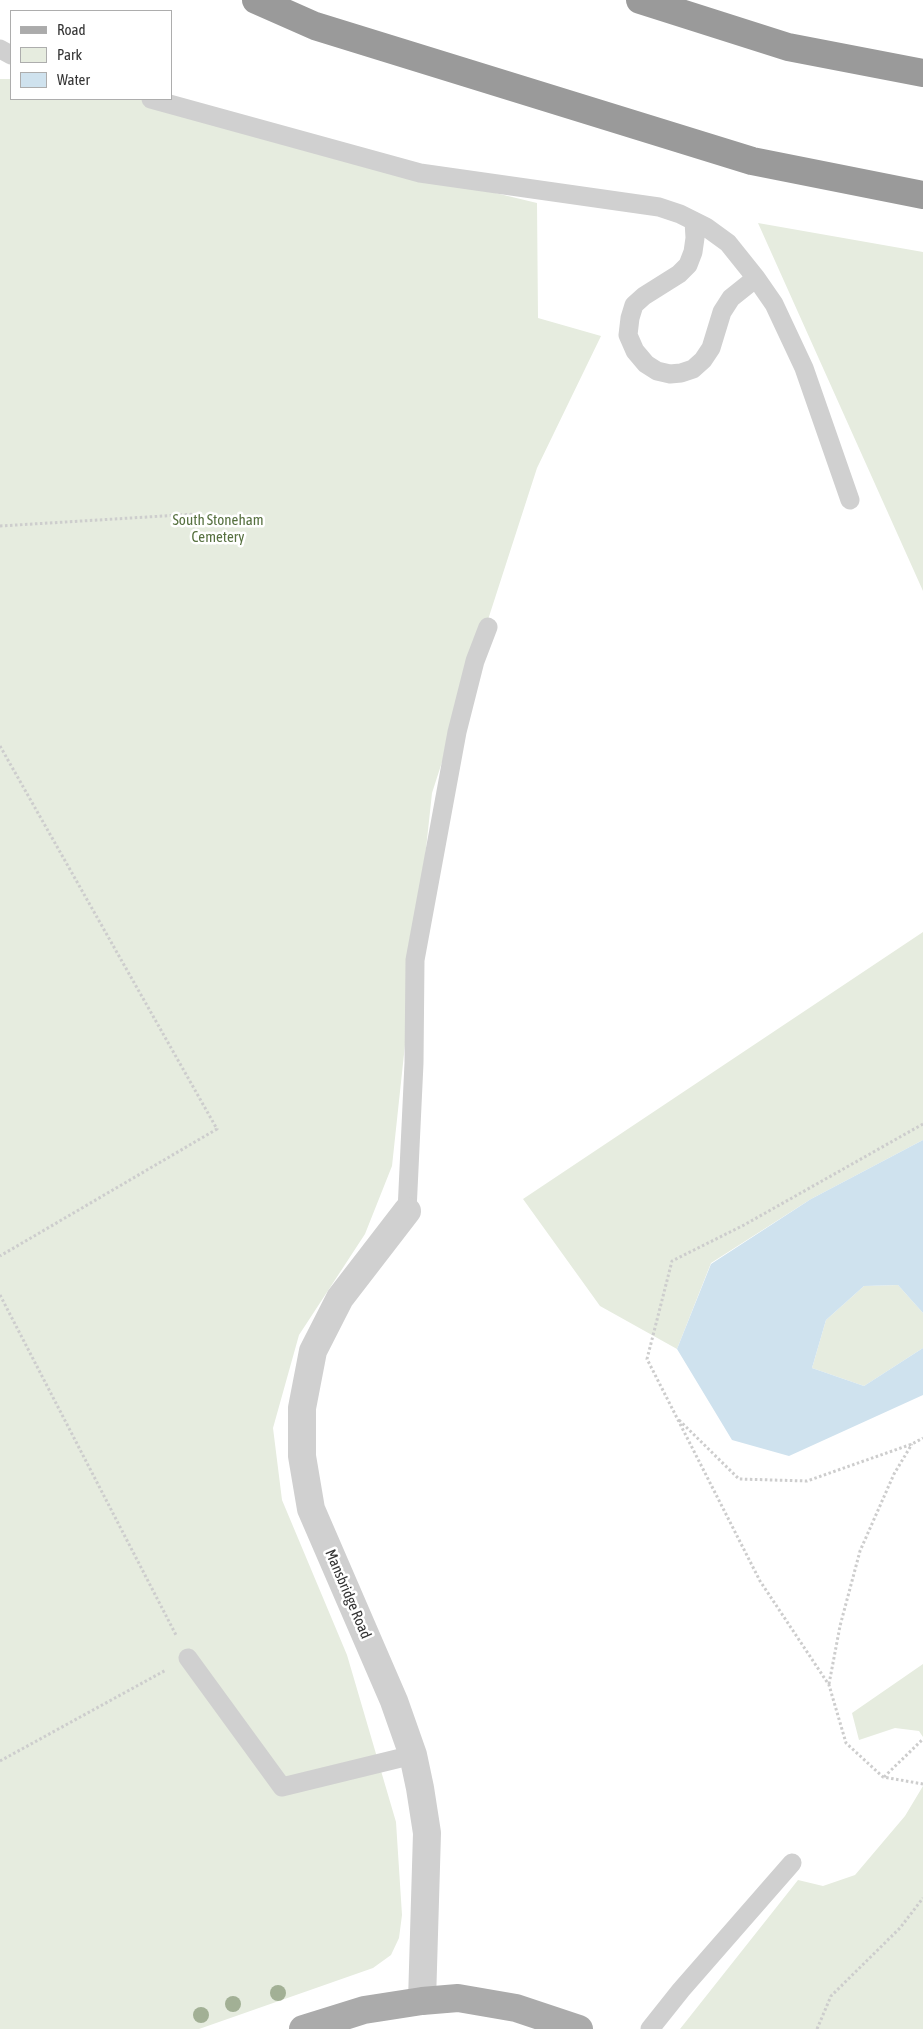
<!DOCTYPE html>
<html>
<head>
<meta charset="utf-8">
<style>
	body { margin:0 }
	#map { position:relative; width:923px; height:2029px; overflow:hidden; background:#fff; font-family:"Asap Condensed",sans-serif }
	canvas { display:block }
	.legend { position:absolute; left:10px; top:10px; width:162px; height:90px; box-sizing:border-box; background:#fff; border:1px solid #adadad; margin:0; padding:6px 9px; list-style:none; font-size:15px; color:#333 }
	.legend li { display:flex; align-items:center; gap:10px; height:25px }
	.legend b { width:25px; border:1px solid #adadad }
</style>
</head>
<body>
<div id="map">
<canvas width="923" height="2029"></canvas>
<ul class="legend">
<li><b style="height:6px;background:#ababab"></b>Road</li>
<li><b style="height:14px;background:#e6ecdf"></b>Park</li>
<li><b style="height:14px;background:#cfe2ee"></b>Water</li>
</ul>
</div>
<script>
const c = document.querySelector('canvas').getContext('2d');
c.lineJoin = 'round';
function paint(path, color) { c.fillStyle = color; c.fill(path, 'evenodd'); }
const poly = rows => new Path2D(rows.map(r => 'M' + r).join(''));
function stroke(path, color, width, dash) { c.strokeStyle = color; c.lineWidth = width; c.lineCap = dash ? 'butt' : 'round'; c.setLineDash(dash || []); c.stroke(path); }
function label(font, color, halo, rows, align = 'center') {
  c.font = font + ' "Asap Condensed",sans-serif'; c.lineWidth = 5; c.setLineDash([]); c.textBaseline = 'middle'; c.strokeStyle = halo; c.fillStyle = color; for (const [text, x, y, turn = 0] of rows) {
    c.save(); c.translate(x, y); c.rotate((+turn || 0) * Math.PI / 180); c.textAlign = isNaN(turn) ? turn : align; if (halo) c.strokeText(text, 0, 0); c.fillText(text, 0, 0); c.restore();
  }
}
paint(poly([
	[0,79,11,79,11,99,141,99,383,166,537,203,538,318,601,336,537,468,432,793,392,1166,365,1234,299,1335,273,1428,282,1500,347,1655,396,1822,402,1915,399,1938,391,1955,373,1968,199,2029,0,2029],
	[758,223,923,252,923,591],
	[923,932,923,1140,811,1199,711,1263,677,1349,600,1306,523,1199],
	[898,1285,923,1313,923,1348,864,1386,812,1368,826,1320,864,1286],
	[923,1664,923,1737,919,1731,895,1728,859,1740,852,1713],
	[923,1786,923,2029,680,2029,798,1880,823,1886,855,1875,905,1816]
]), '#e6ecdf');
paint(poly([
	[923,1140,923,1313,898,1285,864,1286,826,1320,812,1368,864,1386,923,1348,923,1395,789,1456,732,1440,677,1349,711,1264,811,1199]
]), '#cfe2ee');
stroke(poly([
	[0,526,196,514],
	[0,746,217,1129,0,1256],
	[923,1124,744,1225,672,1261,647,1359,760,1581,829,1685,846,1743,883,1777,923,1784],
	[0,1295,176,1635],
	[679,1420,739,1479,807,1481,912,1444,923,1438],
	[829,1684,840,1626,860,1551,894,1474,912,1444],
	[0,1761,166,1670],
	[884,1777,923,1739],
	[817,2029,831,1996,900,1928,923,1898]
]), '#cdcdcd', 3, [2.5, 2.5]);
stroke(poly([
	[0,49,11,55],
	[151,99,420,173,659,207,680,214,706,227,728,243,756,278,774,304,804,368,850,500],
	[694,221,695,238,693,252,688,265,679,274,644,296,634,305,630,318,628,335,635,351,646,364,657,371,670,374,681,373,693,369,703,360,711,348,722,312,731,298,756,278],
	[407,1211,414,1063,415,960,457,732,475,661,488,627],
	[188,1658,282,1787,413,1755],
	[650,2029,681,1990,792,1863]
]), '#d0d0d0', 19);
stroke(poly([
	[407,1211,340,1298,313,1351,302,1408,302,1456,311,1509,394,1701,413,1755,420,1788,427,1833,422,2001]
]), '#d0d0d0', 28);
stroke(poly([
	[303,2029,364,2010,422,2001,458,1998,516,2008,579,2029]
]), '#ababab', 28);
stroke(poly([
	[256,0,315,26,752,161,923,195],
	[640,0,788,47,923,73]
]), '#9a9a9a', 28);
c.fillStyle = '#a2b095';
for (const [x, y] of [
	[278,1993],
	[233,2004],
	[201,2015]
]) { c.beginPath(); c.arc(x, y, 8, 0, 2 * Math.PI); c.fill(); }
label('15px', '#56703f', '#fff', [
	["South Stoneham",218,520],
	["Cemetery",218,537]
]);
label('15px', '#333', '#fff', [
	["Mansbridge Road",348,1594,67]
]);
</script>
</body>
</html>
